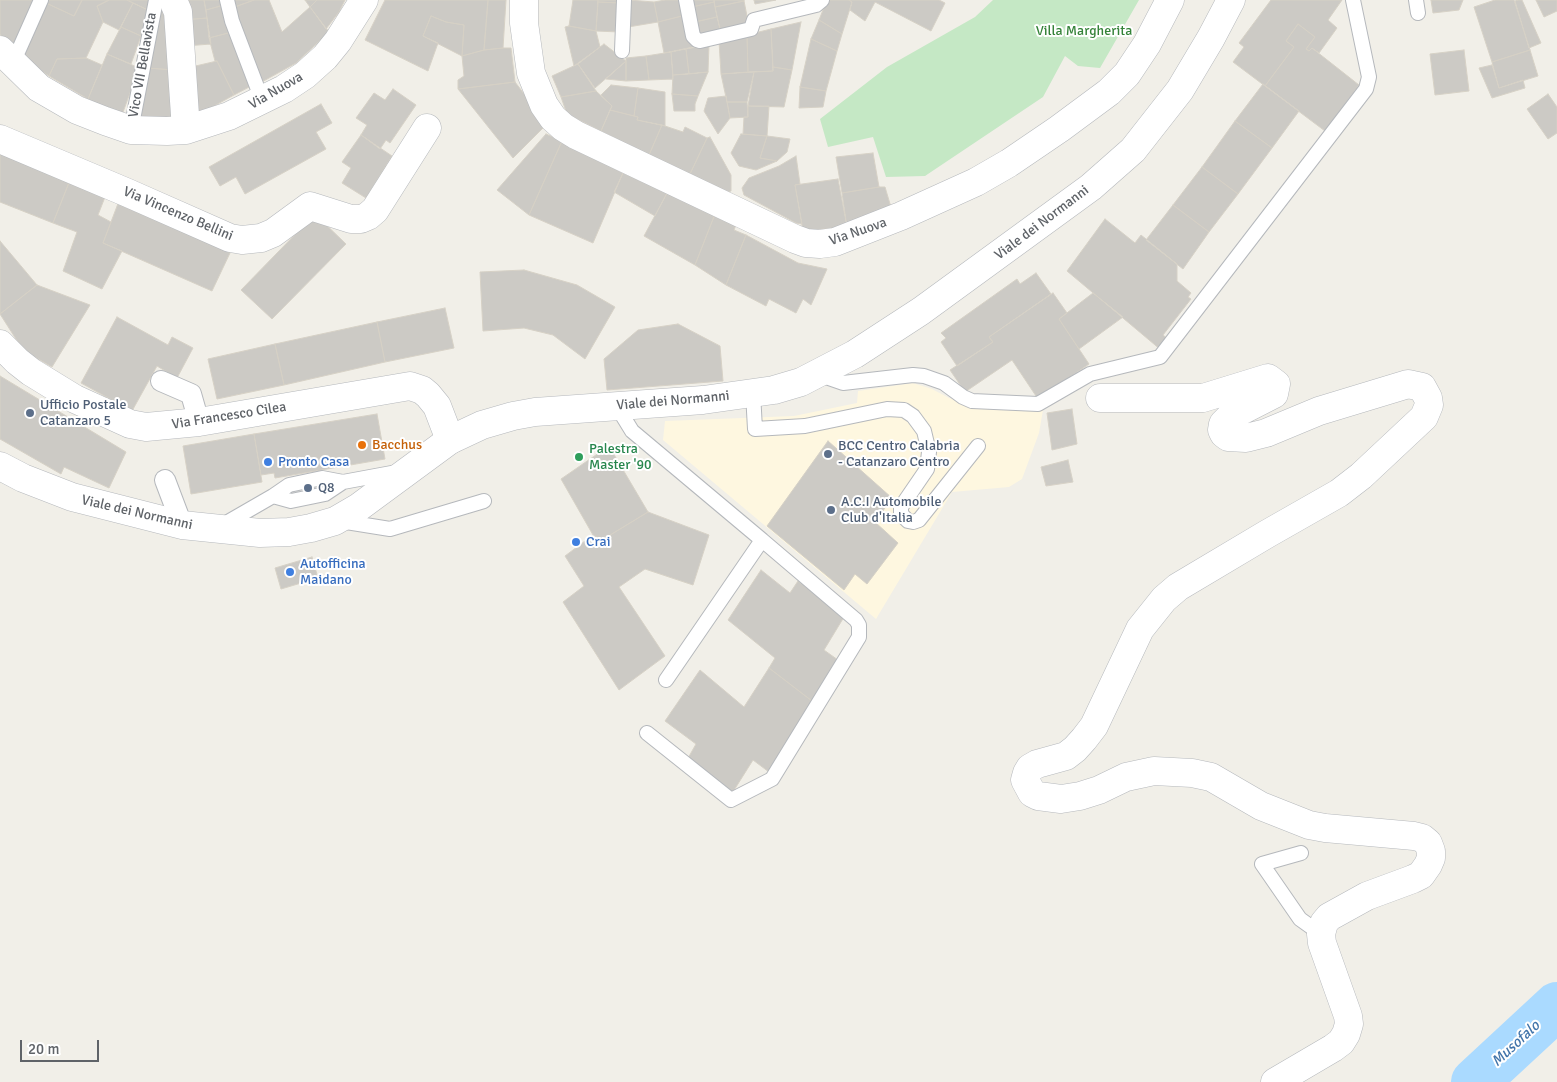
<!DOCTYPE html>
<html>
<head>
<meta charset="utf-8">
<style>
	body { margin:0 }
	#map { position:relative; width:1557px; height:1082px; overflow:hidden; background:#f1efe8; font-family:Signika,sans-serif }
	canvas { display:block }
	.scale { position:absolute; left:20px; top:1040px; width:79px; height:22px; box-sizing:border-box; border:2px solid #5f6368; border-top:0; padding-left:6px; font-size:15px; line-height:18px; white-space:nowrap; color:#5f6368; -webkit-text-stroke:4px #fff; paint-order:stroke }
</style>
</head>
<body>
<div id="map">
<canvas width="1557" height="1082"></canvas>
<div class="scale">20 m</div>
</div>
<script>
const c = document.querySelector('canvas').getContext('2d');
c.lineJoin = 'round';
function paint(path, color) { c.fillStyle = color; c.fill(path, 'evenodd'); }
const poly = rows => new Path2D(rows.map(r => 'M' + r).join(''));
function stroke(path, color, width, dash) { c.strokeStyle = color; c.lineWidth = width; c.lineCap = dash ? 'butt' : 'round'; c.setLineDash(dash || []); c.stroke(path); }
function label(font, color, halo, rows, align = 'center') {
  c.font = font + ' Signika,sans-serif'; c.lineWidth = 4; c.setLineDash([]); c.textBaseline = 'middle'; c.strokeStyle = halo; c.fillStyle = color; for (const [text, x, y, turn = 0] of rows) {
    c.save(); c.translate(x, y); c.rotate((+turn || 0) * Math.PI / 180); c.textAlign = isNaN(turn) ? turn : align; if (halo) c.strokeText(text, 0, 0); c.fillText(text, 0, 0); c.restore();
  }
}
paint(poly([
	[913,383,932,389,949,398,975,407,1018,411,1043,410,1039,433,1022,479,1009,487,952,492,876,619,663,440,665,421,794,416,857,403,858,391]
]), '#fef7e0');
paint(poly([
	[993,0,1139,0,1100,68,1078,66,1065,56,1043,97,925,176,886,177,873,137,828,147,820,119,887,67,975,17]
]), '#c5e8c5');
stroke(poly([
	[1475,1082,1557,1006]
]), '#aadaff', 48);
const building = poly([
	[0,0,34,0,13,49,0,34,0,0],
	[47,0,82,0,74,16,46,3,47,0],
	[82,0,109,0,97,6,103,22,86,58,57,59,49,76,21,57,46,3,74,16,82,0],
	[109,0,127,0,133,3,119,30,103,22,97,6,109,0],
	[127,0,153,0,150,11,127,0],
	[179,0,204,0,207,18,183,20,179,0],
	[204,0,223,0,224,5,206,10,204,0],
	[230,0,254,0,232,8,230,0],
	[254,0,269,0,282,32,310,7,329,32,296,63,260,83,232,8,254,0],
	[305,0,317,0,310,7,305,0],
	[317,0,345,0,339,12,326,29,310,7,317,0],
	[385,0,488,0,484,50,462,56,464,25,446,22,431,16,423,36,438,43,428,71,365,40,385,0],
	[488,0,506,0,503,48,484,50,488,0],
	[573,0,598,0,596,31,569,26,573,0],
	[598,0,620,0,620,3,598,2,598,0],
	[629,0,654,2,658,22,628,27,629,0],
	[665,0,682,0,686,15,658,22,654,2,665,0],
	[690,0,714,0,714,2,692,7,690,0],
	[714,0,744,0,744,1,715,7,714,0],
	[754,0,776,0,755,4,754,0],
	[827,0,849,0,852,2,842,34,819,20,827,0],
	[849,0,939,0,945,3,931,31,875,2,865,21,850,10,852,2,849,0],
	[1271,0,1342,0,1328,20,1337,28,1319,53,1312,48,1309,51,1306,49,1315,37,1298,24,1286,41,1294,47,1265,86,1233,62,1244,47,1239,43,1271,0],
	[1431,0,1463,0,1459,10,1433,13,1431,0],
	[1495,0,1514,0,1530,50,1492,62,1474,7,1495,0],
	[1518,0,1522,0,1541,43,1529,48,1515,1,1518,0],
	[1536,0,1557,0,1557,11,1544,17,1536,0],
	[744,1,749,26,721,33,715,7,744,1],
	[598,2,620,3,619,32,596,31,598,2],
	[714,2,717,17,695,22,692,7,714,2],
	[133,3,150,11,141,36,121,27,133,3],
	[224,5,232,32,209,38,206,10,224,5],
	[156,9,174,10,174,70,147,68,156,9],
	[686,15,693,47,664,53,658,22,686,15],
	[431,16,446,22,464,25,462,56,423,36,431,16],
	[717,17,721,33,698,38,695,22,717,17],
	[207,18,211,44,185,46,183,20,207,18],
	[819,20,842,34,837,51,811,39,819,20],
	[801,22,792,70,773,67,771,29,801,22],
	[1298,24,1315,37,1306,49,1309,51,1312,48,1359,85,1325,131,1265,86,1294,47,1286,41,1298,24],
	[569,26,596,31,600,47,574,66,565,27,569,26],
	[121,27,141,36,131,64,107,54,121,27],
	[771,29,773,71,748,72,747,35,771,29],
	[232,32,253,85,234,95,217,61,215,61,209,38,232,32],
	[747,35,748,72,721,74,719,41,747,35],
	[811,39,837,51,826,91,800,87,811,39],
	[604,44,626,61,595,88,578,64,604,44],
	[709,45,708,72,689,74,686,49,709,45],
	[503,48,511,48,515,82,458,89,458,80,464,76,462,56,484,50,503,48],
	[686,49,689,74,673,75,671,52,686,49],
	[1464,50,1469,91,1435,95,1430,54,1464,50],
	[1530,50,1538,76,1499,88,1492,62,1530,50],
	[671,52,673,79,649,80,646,56,671,52],
	[107,54,139,68,122,115,88,99,107,54],
	[646,56,649,80,626,81,626,58,646,56],
	[86,58,102,65,88,99,49,76,57,59,86,58],
	[217,61,234,95,194,117,187,68,217,61],
	[626,61,626,81,606,79,626,61],
	[578,64,596,91,561,97,552,76,578,64],
	[1492,65,1499,88,1523,80,1525,88,1492,98,1479,68,1492,65],
	[773,67,792,70,784,107,748,106,754,72,773,71,773,67],
	[147,68,174,70,173,121,140,121,147,68],
	[708,72,698,96,672,94,673,75,708,72],
	[754,72,747,102,727,102,721,74,754,72],
	[515,82,547,124,513,158,458,89,515,82],
	[1263,84,1299,111,1272,148,1235,121,1263,84],
	[611,85,638,88,634,116,610,110,612,106,601,95,611,85],
	[800,87,826,91,823,107,799,108,800,87],
	[638,88,665,92,665,126,637,120,638,117,634,116,638,88],
	[393,89,416,105,390,143,386,140,380,149,361,135,367,125,356,118,374,93,385,100,393,89],
	[596,91,612,106,601,131,567,114,561,97,596,91],
	[672,94,698,96,695,104,695,111,674,111,672,94],
	[1548,94,1557,107,1557,133,1548,139,1527,109,1548,94],
	[726,96,730,118,718,134,704,111,708,98,726,96],
	[727,102,747,102,748,117,730,118,727,102],
	[321,104,332,123,316,132,326,149,245,194,236,177,220,186,209,167,321,104],
	[748,106,769,106,767,136,743,134,744,117,748,117,748,106],
	[610,110,638,117,637,120,662,125,649,155,601,131,610,110],
	[1235,121,1272,148,1238,194,1202,167,1235,121],
	[662,125,683,132,685,127,707,138,690,174,649,155,662,125],
	[546,134,562,141,529,215,497,190,546,134],
	[741,134,767,136,760,158,777,161,756,170,739,166,731,153,741,134],
	[361,135,392,156,366,198,342,183,351,168,342,162,361,135],
	[767,136,790,139,787,152,777,161,760,158,767,136],
	[710,137,731,175,731,191,728,192,690,174,707,138,710,137],
	[562,141,623,173,593,243,529,215,562,141],
	[0,150,70,180,53,223,0,202,0,150],
	[873,153,879,187,842,193,836,157,873,153],
	[796,156,800,184,795,185,802,224,796,223,744,195,742,188,749,178,779,166,796,156],
	[1202,167,1238,194,1209,232,1173,205,1202,167],
	[623,173,667,193,655,216,614,192,623,173],
	[838,179,847,227,803,231,795,185,838,179],
	[70,180,105,197,98,215,111,222,103,243,122,251,102,289,63,271,77,232,53,223,70,180],
	[879,187,885,187,893,214,847,227,842,193,879,187],
	[667,193,715,214,695,265,644,236,667,193],
	[119,201,230,253,212,291,103,243,119,201],
	[1173,205,1209,232,1183,269,1146,240,1173,205],
	[315,214,346,244,272,319,241,290,315,214],
	[715,214,736,225,734,230,746,235,726,285,695,265,715,214],
	[1105,219,1135,243,1141,235,1177,264,1177,281,1191,293,1188,297,1191,299,1163,335,1169,340,1161,350,1067,271,1105,219],
	[746,235,798,263,827,269,811,305,803,299,796,313,769,299,766,306,726,285,746,235],
	[0,241,37,285,0,314,0,241],
	[524,270,577,285,615,307,585,359,553,335,524,328,483,331,480,272,524,270],
	[1036,273,1051,294,989,337,993,342,957,366,941,342,946,338,941,333,1017,279,1020,284,1036,273],
	[37,285,90,305,52,367,23,350,0,314,37,285],
	[1053,293,1067,313,1059,319,1089,364,1038,399,1012,360,965,392,950,370,993,342,989,337,1053,293],
	[1093,293,1123,317,1079,349,1059,319,1093,293],
	[445,308,454,348,385,362,377,322,445,308],
	[117,317,168,345,172,337,193,348,177,378,157,366,132,411,81,383,117,317],
	[377,322,385,362,284,385,275,344,377,322],
	[678,324,720,346,723,381,607,390,604,359,638,330,678,324],
	[275,344,284,385,217,399,208,359,275,344],
	[0,376,126,452,109,488,64,467,61,474,0,439,0,376],
	[1072,409,1077,444,1052,450,1047,413,1072,409],
	[377,414,385,459,275,478,274,473,261,475,254,434,377,414],
	[254,434,262,482,191,494,183,446,254,434],
	[828,441,892,498,875,522,898,543,867,584,855,574,844,590,767,526,828,441],
	[609,446,648,512,602,540,593,535,561,479,609,446],
	[1068,460,1073,482,1046,486,1041,467,1068,460],
	[648,512,709,535,693,585,645,569,619,587,665,656,619,690,563,602,584,586,565,556,593,535,602,540,648,512],
	[312,557,318,578,281,589,275,568,312,557],
	[761,570,790,593,798,581,844,617,824,650,838,660,812,701,769,668,775,658,728,620,761,570],
	[769,668,812,701,769,772,753,760,731,795,687,760,696,744,665,721,700,670,744,707,769,668]
]);
paint(building, '#cccac5');
stroke(building, '#d6d1c6', 1);
const service = poly([
	[227,0,232,21,262,100],
	[686,0,693,36,697,40,700,41,751,29,754,20,816,5,822,0],
	[1416,0,1418,13],
	[622,51,624,0],
	[13,63,41,0],
	[131,130,156,0],
	[817,374,843,383,913,375,924,376,944,383,963,397,972,401,1038,404,1090,374,1160,357,1366,89,1369,77,1353,0],
	[753,393,755,429,805,426,887,409,904,410,913,416,924,431,929,452,927,469,901,507,901,514,908,521,913,522,919,520,978,446],
	[616,405,632,431,762,540],
	[273,496,289,485,322,478,343,482],
	[340,521,390,529,484,501],
	[221,526,273,496,291,501,325,494,343,482,397,472],
	[647,733,731,800,772,779,859,637,859,625,856,620,762,540,666,680],
	[1301,853,1262,864,1300,919,1321,934]
]);
const pedestrian = poly([
	[161,381,191,394,199,422],
	[165,480,182,525]
]);
const minor = poly([
	[173,0,178,12,186,130],
	[524,0,524,23,531,73,544,105,553,118,563,127,576,135,795,239,806,243,820,244,835,242,901,216,976,182,1009,163,1059,129,1109,92,1127,74,1147,44,1170,0],
	[0,50,39,88,77,110,105,121,131,130,167,131,186,130,229,116,284,89,305,75,325,57,338,41,364,0],
	[0,139,128,193,230,238,242,240,261,238,273,233,310,206,351,219,361,219,368,216,375,210,427,128],
	[0,344,17,361,31,372,75,399,130,424,146,427,199,422,410,386,422,390,428,395,437,406,450,440],
	[1100,398,1203,398,1268,378,1276,384,1274,394,1231,416,1223,424,1222,430,1224,434,1228,437,1246,438,1266,433,1319,411,1408,384,1422,387,1428,398,1429,405,1424,417,1361,476,1339,493,1267,534,1178,587,1164,599,1140,629,1094,726,1084,739,1075,749,1066,756,1037,764,1030,768,1027,773,1025,780,1032,793,1038,796,1061,799,1080,796,1099,790,1126,777,1154,771,1192,773,1211,777,1261,806,1309,825,1325,828,1414,836,1422,838,1428,843,1431,851,1431,858,1428,865,1421,875,1413,879,1367,896,1329,917,1324,923,1321,934,1322,943,1348,1016,1349,1024,1346,1034,1341,1042,1333,1048,1275,1082]
]);
const tertiary = poly([
	[0,466,23,478,72,497,182,525,260,533,289,532,311,528,335,521,359,507,450,440,482,425,513,416,535,412,703,400,774,390,801,382,855,354,921,311,1091,187,1133,150,1180,90,1211,38,1231,0]
]);
stroke(service, '#b5b8bc', 16);
stroke(pedestrian, '#b5b8bc', 22);
stroke(minor, '#b5b8bc', 29);
stroke(tertiary, '#b5b8bc', 29);
stroke(service, '#fff', 14);
stroke(pedestrian, '#fff', 20);
stroke(minor, '#fff', 28);
stroke(tertiary, '#fff', 28);
for (const [x, y, r, color] of [
	[30,413,5,"#5c6f8a"],
	[362,445,5,"#e8710a"],
	[828,454,5,"#5c6f8a"],
	[579,457,5,"#2e9e5b"],
	[268,462,5,"#3f7fe0"],
	[308,488,5,"#5c6f8a"],
	[831,510,5,"#5c6f8a"],
	[576,542,5,"#3f7fe0"],
	[290,572,5,"#3f7fe0"]
]) { const dot = new Path2D(); dot.arc(x, y, r, 0, 2 * Math.PI); c.fillStyle = color; c.fill(dot); stroke(dot, '#fff', 2); }
label('14px', '#348238', '#fff', [
	["Villa Margherita",1084,31]
]);
label('14px', '#5f6368', '#fff', [
	["Vico VII Bellavista",143,65,-80],
	["Via Nuova",276,91,-30],
	["Via Vincenzo Bellini",178,214,23],
	["Viale dei Normanni",1042,223,-37],
	["Via Nuova",858,232,-19],
	["Viale dei Normanni",673,401,-5],
	["Via Francesco Cilea",229,416,-9],
	["Viale dei Normanni",137,513,13]
]);
label('14px', '#4e5e75', '#fff', [
	["Ufficio Postale",40,405],
	["Catanzaro 5",40,421],
	["BCC Centro Calabria",838,446],
	["- Catanzaro Centro",838,462],
	["Q8",318,488],
	["A.C.I Automobile",841,502],
	["Club d'Italia",841,518]
], 'left');
label('14px', '#c56008', '#fff', [
	["Bacchus",372,445]
], 'left');
label('14px', '#27864d', '#fff', [
	["Palestra",589,449],
	["Master '90",589,465]
], 'left');
label('14px', '#366cbe', '#fff', [
	["Pronto Casa",278,462],
	["Crai",586,542],
	["Autofficina",300,564],
	["Maidano",300,580]
], 'left');
label('italic 15px', '#4174aa', '#fff', [
	["Musofalo",1516,1044,-43]
]);
</script>
</body>
</html>
